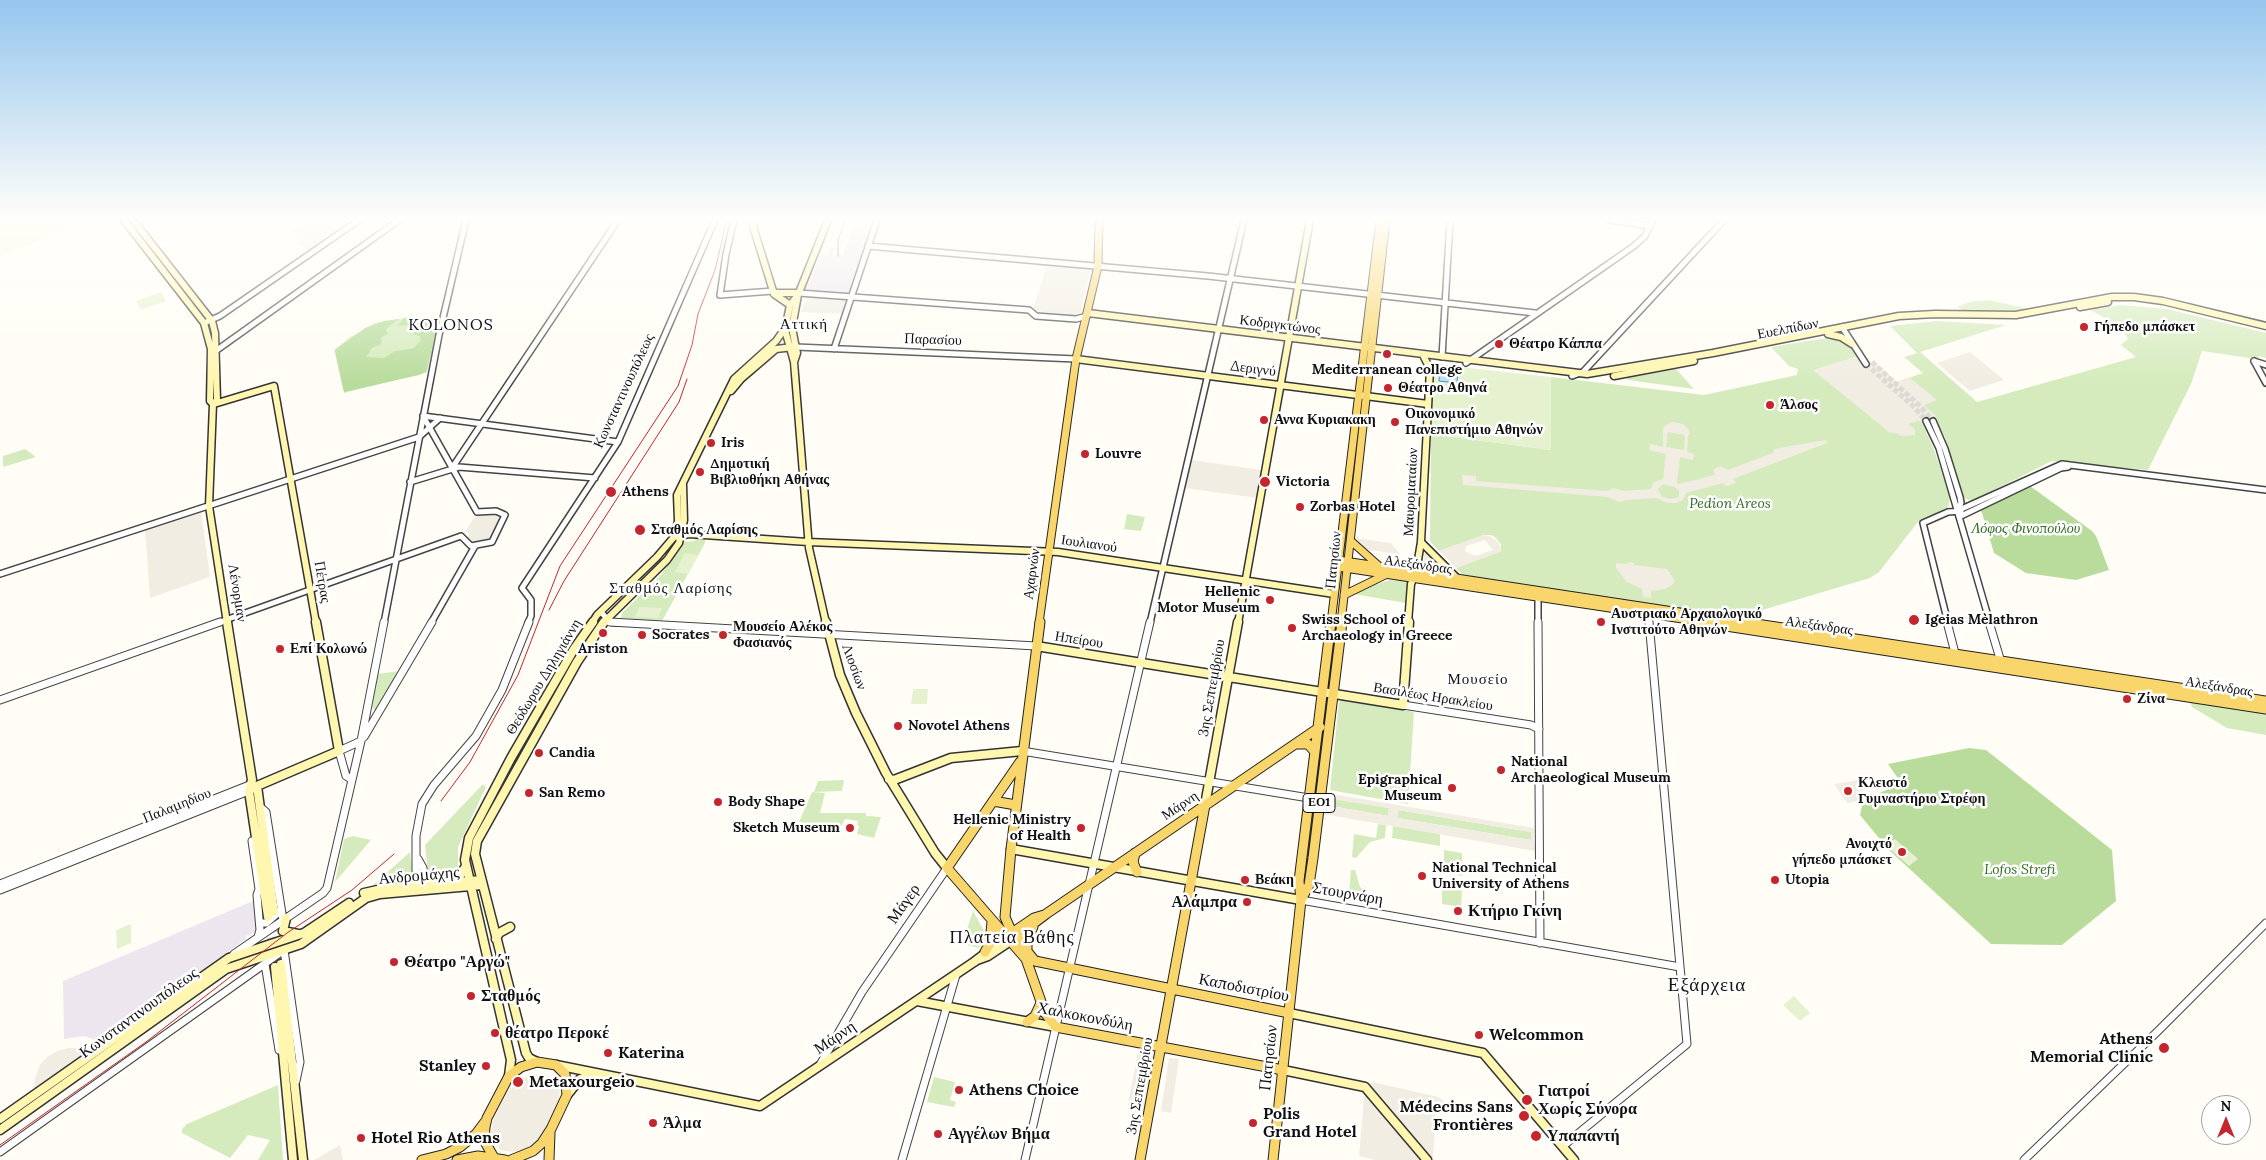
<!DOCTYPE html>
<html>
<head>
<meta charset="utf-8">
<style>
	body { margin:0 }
	#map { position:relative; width:2266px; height:1160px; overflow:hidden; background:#fffdf5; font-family:Lora,serif }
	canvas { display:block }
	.north { position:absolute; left:2201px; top:1095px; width:50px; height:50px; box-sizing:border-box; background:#fff; border:1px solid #a0a0a0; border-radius:50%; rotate:0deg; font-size:14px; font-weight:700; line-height:20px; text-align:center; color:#111 }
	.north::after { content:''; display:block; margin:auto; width:18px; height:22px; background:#c4262e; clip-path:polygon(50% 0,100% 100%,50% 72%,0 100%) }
</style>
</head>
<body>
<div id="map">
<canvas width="2266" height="1160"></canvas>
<div class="north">N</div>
</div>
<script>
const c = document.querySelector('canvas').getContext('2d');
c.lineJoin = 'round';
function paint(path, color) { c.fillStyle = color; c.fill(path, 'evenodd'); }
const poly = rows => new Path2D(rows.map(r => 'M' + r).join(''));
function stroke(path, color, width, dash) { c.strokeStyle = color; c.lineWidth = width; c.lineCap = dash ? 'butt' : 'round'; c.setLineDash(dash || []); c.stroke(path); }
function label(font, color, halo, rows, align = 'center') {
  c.font = font + ' Lora,serif'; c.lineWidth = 5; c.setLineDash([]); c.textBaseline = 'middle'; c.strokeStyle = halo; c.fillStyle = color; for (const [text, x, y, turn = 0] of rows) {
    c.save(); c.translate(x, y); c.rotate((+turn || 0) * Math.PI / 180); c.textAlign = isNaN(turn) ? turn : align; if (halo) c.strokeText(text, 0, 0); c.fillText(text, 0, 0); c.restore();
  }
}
paint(poly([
	[856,220,874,220,848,294,806,290,821,255,828,255,830,248,834,248,833,255,843,255],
	[253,901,258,931,246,936,246,939,97,1043,93,1039,84,1036,64,1039,63,981]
]), '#eee6ef');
paint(poly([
	[0,220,90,220,90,221,0,256]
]), '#f6f3d4');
paint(poly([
	[1988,300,2025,308,2026,310,2007,312,1964,311,1957,307,1970,302],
	[2121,305,2167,309,2266,333,2266,358,2259,356,2256,359,2202,351,2191,384,2148,470,2052,461,1972,501,1964,498,1945,437,1936,421,1921,421,1933,447,1946,484,1950,498,1948,508,1917,523,1879,572,1870,578,1732,619,1466,578,1456,568,1501,551,1501,545,1496,538,1491,535,1484,535,1439,551,1430,541,1431,434,1551,450,1551,377,1704,395,1797,375,1798,369,1789,366,1771,347,1832,337,1839,339,1850,347,1864,364,1874,362,1897,382,1923,373,1904,357,1917,353,1890,326,1937,321,2006,325,1920,352,1977,402,2136,357,2121,345,2128,339,2121,328,2091,310],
	[412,317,440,320,427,372,344,393,334,350,349,338,375,323],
	[1676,369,1694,389,1628,380,1627,378],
	[25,449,36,457,3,467,3,456],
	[1127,514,1145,517,1141,531,1124,529],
	[696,538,705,538,705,543,662,621,621,618,622,613,661,575,682,542,694,541],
	[1391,580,1407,581,1406,603,1354,594,1370,586],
	[401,671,377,710,374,710,372,707,377,674],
	[1342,699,1414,712,1408,804,1330,790,1339,702],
	[2190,702,2266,714,2266,735,2227,728,2192,707],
	[844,780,842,791,814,792,818,781],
	[483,784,486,787,458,847,458,868,453,877,441,880,429,880,425,845],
	[812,792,825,793,820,813,866,813,866,816,881,817,874,838,857,834,859,826,857,825,858,821,845,819,839,831,799,822],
	[1331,798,1389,808,1388,816,1331,806],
	[1398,810,1531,832,1531,840,1397,818],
	[1378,824,1386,825,1385,838,1370,842,1356,858,1352,857,1354,834,1376,838],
	[1393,826,1440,834,1440,846,1392,838],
	[353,836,371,840,335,882,344,839],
	[1444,850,1462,853,1462,876,1449,873,1444,865],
	[410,852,413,881,410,884,372,886],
	[1351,870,1355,870,1360,887,1372,895,1372,898,1349,894],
	[1446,886,1462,890,1461,907,1442,904,1442,889],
	[973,911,984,931,984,941,979,948,962,944],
	[934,1077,955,1082,950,1100,956,1102,954,1107,927,1102],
	[278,1085,283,1160,258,1160,270,1140,248,1135,230,1158,182,1133,182,1129,187,1124]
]), '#d5ebbd');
paint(poly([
	[411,317,439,320,426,372,419,375,344,392,335,350,365,328,384,321,399,319,386,329,388,334,380,338,382,340,381,344,372,348,366,357,384,358,395,351,414,348,421,340,420,336,415,335,407,325,397,326,404,318],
	[2030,486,2092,531,2096,536,2109,570,2076,580,2026,573,1994,553,1982,513,1979,509],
	[1969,748,1986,750,2112,850,2116,901,2062,945,1991,944,1888,849,1860,815,1863,801,1901,783,1888,764]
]), '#b9dc9c');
paint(poly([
	[161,292,166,301,141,310,136,301],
	[1442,365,1551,377,1551,450,1431,434,1433,370],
	[685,553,698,555,688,574,675,572],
	[639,607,662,608,658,618,635,617],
	[913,689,928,689,927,704,911,704],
	[1895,839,1918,859,1909,866,1886,846],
	[131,924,131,943,117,949,116,930],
	[1794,996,1810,1013,1800,1021,1783,1005]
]), '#e6f2cf');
paint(poly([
	[300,220,347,224,347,225,307,252,306,249,298,245,301,241,298,241,301,234,293,234,292,228,298,227],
	[1048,263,1091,267,1080,316,1036,311,1033,309],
	[808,297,820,298,847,300,843,314,801,312],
	[1970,352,2004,380,1970,391,1937,363],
	[1857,356,1864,364,1874,362,1897,382,1910,378,1937,400,1924,405,1937,417,1910,423,1909,425,1915,429,1915,435,1901,436,1896,433,1890,433,1813,370],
	[1672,422,1683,424,1688,429,1690,435,1688,435,1687,452,1694,454,1693,460,1680,457,1677,483,1679,484,1715,475,1713,470,1720,466,1728,470,1773,453,1774,449,1826,440,1827,443,1733,479,1736,483,1726,486,1723,483,1686,493,1683,500,1676,503,1667,503,1657,498,1626,500,1619,502,1608,497,1463,485,1462,475,1476,476,1476,481,1607,491,1614,488,1624,491,1651,489,1654,482,1663,479,1666,454,1649,450,1650,444,1663,447,1663,428,1666,425],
	[1668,432,1685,435,1684,450,1666,447],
	[1663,484,1675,487,1679,491,1679,497,1671,499,1662,497,1658,489],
	[1192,460,1261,470,1257,498,1185,488],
	[201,511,210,577,150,598,145,528],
	[476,515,495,515,499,517,500,521,491,537,481,542,472,541,468,537,469,533,465,532],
	[1484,535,1490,536,1497,541,1501,548,1500,552,1456,568,1439,551],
	[1485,540,1493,550,1475,556,1465,551,1466,546],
	[1355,538,1391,543,1400,554,1363,549,1354,542],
	[1425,552,1427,552,1449,574,1422,570],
	[1629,562,1634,563,1634,565,1667,569,1675,581,1672,585,1665,589,1651,591,1651,598,1643,597,1642,589,1627,582,1616,568,1616,563,1627,564],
	[1865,779,1867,783,1865,783,1859,801,1847,803,1834,784],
	[1326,793,1534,828,1535,851,1323,814],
	[1331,799,1389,808,1388,816,1331,806],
	[1398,810,1531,832,1531,840,1397,818],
	[69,1048,79,1048,86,1055,35,1091,34,1083,39,1066,47,1057,57,1051],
	[1138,1051,1155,1055,1145,1108,1128,1105],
	[1169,1058,1179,1059,1171,1113,1161,1111],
	[536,1074,550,1076,560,1086,559,1100,553,1114,542,1136,527,1148,520,1152,504,1151,499,1149,492,1140,491,1130,494,1118,507,1093,515,1084,522,1079],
	[1373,1082,1438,1097,1444,1101,1436,1110,1433,1160,1375,1160,1359,1156,1365,1087],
	[340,1145,343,1160,314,1160]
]), '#f1ede2');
const water = poly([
	[1440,365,1458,367,1457,383,1439,381,1440,365]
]);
paint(water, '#b9e0f7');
stroke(water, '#3f96cf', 1);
stroke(poly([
	[1872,362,1921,407,1933,421],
	[1866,364,1915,408,1926,421]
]), '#dbdad3', 5, [5, 2.5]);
stroke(poly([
	[274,912,281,964],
	[269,925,275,967]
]), '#dbdad3', 8, [8, 4.5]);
const tertiaryFar1 = poly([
	[734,220,726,254,720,295,773,291],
	[1610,220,1650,226],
	[868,246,1208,276,1535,313],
	[799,293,1029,310,1036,316,1076,319,1087,316],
	[204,323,220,316,359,220],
	[1842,327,1866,364],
	[796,347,1076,359],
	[834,349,877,220],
	[217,350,399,220],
	[1442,357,1450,220],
	[2254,361,2266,383],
	[2254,361,2266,365],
	[1466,363,1634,246,1645,236,1653,220],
	[1572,376,1583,372,1724,220],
	[423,416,618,442],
	[1926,421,1939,448,1990,623],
	[1933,421,1945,449,1960,497,1961,503,1957,511],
	[452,468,618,220],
	[410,482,459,467,595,478],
	[1957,511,2062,464,2266,490],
	[1959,517,2061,468,2068,467],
	[0,574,419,437,440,418],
	[1538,595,1538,623],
	[1648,611,1649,623],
	[601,612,610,622,618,623],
	[217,623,461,536,471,546,492,542,505,515,496,511,477,512,423,416],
	[384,623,439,335,466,220],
	[431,623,475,546],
	[528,623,531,616,531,600,522,588,618,442,715,220],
	[1150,623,1244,220],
	[1948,623,1923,523,1948,512,1961,511]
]);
const tertiary = poly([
	[610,622,1036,646],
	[1538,622,1540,943],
	[1947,622,1955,653,1959,655],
	[1989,622,2001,662],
	[0,700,220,622],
	[1403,705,1531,725,1539,729],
	[364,737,432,622],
	[1022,751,1309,798],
	[351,779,346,776,339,751,361,741],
	[260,807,266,812,283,920],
	[252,841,259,889,257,895,260,930,258,937],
	[418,859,423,868,426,888],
	[0,884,252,784],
	[419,889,416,870,416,836,422,804,434,785,476,736,502,690,529,622],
	[0,890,251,790],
	[1301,900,1680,967],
	[260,923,266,923,281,910],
	[234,954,323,893,327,888,361,741,384,622],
	[265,964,279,1050],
	[821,1063,862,992,947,868],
	[1563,1146,1687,1044,1649,622],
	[0,1152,284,950,300,1062,296,1081],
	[902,1160,956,975],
	[1025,1160,1150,622],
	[2024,1160,2157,1032,2266,923]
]);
const secondaryFar1 = poly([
	[124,220,204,323,211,349,210,401,213,404],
	[133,220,212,321,215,333,217,400,213,404,209,506,227,623],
	[751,220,774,294,790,305],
	[774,293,799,293],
	[798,295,790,305,785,330,794,362,809,548,826,623],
	[2080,307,2108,302],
	[1088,313,1587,374,1713,353,1899,316,1935,314,2016,315,2112,297,2134,297,2163,301,2266,326],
	[1828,334,1841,337,1852,344],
	[1076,359,1428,404],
	[794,362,797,353,792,328,798,295,828,220],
	[1614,376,1694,361],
	[731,391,741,379,776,349,793,347],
	[214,404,274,386,316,623],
	[674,537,689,534,808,542,1058,552,1334,594],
	[1421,542,1458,579],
	[592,623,597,615,657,557,674,537,678,521,677,495,734,379,776,341,786,327],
	[603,623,667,560,679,543,684,520,683,485],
	[1238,623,1310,220],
	[1408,623,1411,584,1416,572,1421,542,1430,369,1423,355]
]);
const secondary = poly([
	[227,622,252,780,249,791,268,917],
	[826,622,840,675,856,713,886,773,935,853,947,868],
	[1036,646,1403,705,1409,622],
	[889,779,894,780,951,758,1022,751],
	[257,786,339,751,316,622],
	[257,786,274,912],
	[1205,805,1238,622],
	[1011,849,1301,900],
	[451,882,459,877,466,866],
	[364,893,382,889,481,880],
	[286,918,283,931,298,934],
	[496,939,499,933,510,927],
	[977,960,988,956,1009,942],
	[281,964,303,1160],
	[275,967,293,1160],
	[917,1001,1056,1027],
	[1289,1013,1483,1053,1574,1160],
	[537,1062,529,1058,526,1053,475,854,477,841,577,662,604,622],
	[556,1065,760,1106,974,962,1006,938],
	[1283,1070,1365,1087,1427,1160],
	[509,1076,511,1060,465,860,469,838,511,758,574,649,593,622],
	[567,1095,580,1079,593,1075],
	[0,1119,229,958,304,933,349,903],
	[0,1130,226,969,301,944,366,898,380,894,482,885]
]);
const primaryFar1 = poly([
	[1351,541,1379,566],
	[1338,560,1752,623],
	[1338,567,1709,623],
	[1344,595,1385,575],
	[1039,623,1076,359,1098,266,1099,220],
	[1331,623,1380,220],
	[1341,623,1386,220]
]);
const primary = poly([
	[1040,622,1011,849,1005,917,1012,933,1035,961,1289,1013],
	[1700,622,2266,709],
	[1743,622,2266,701],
	[1296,744,1308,744,1315,752],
	[1020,762,947,868,1026,959,1045,1013,1056,1027,1283,1070],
	[993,801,1016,805],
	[1135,853,1133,862,1137,872],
	[1301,900,1309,885,1313,858,1342,622],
	[1009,935,1034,918,1044,915],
	[1013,939,1046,914,1320,727],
	[985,952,990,943,992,922],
	[1027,952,1027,938,1033,927],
	[1027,1022,1035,1016,1041,1003],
	[494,1158,484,1140,485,1127,487,1118,509,1076,521,1067,537,1062,556,1065,565,1074,567,1095,551,1129,542,1143,533,1151,511,1160],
	[422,1160,446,1154,460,1147,476,1134,485,1122],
	[457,1160,478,1156,505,1160],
	[549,1160,550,1133],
	[1140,1160,1205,805],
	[1273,1160,1301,900,1299,881,1331,622]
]);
stroke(tertiaryFar1, '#444', 8);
stroke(tertiary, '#444', 9);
stroke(secondaryFar1, '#333', 9);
stroke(secondary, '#333', 11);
stroke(primaryFar1, '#222', 9);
stroke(primary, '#222', 11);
stroke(tertiaryFar1, '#fff', 5);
stroke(tertiary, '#fff', 7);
stroke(secondaryFar1, '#fff6b0', 6);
stroke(secondary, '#fff6b0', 8);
stroke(primaryFar1, '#f9d66b', 7);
stroke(primary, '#f9d66b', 9);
stroke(poly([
	[838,256,838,241,845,220],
	[549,610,564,581,679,402,687,379],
	[441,801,470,762,518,675,560,566,678,386,692,345,698,314,715,270,727,220],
	[0,1145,146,1042,287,933,352,890,394,854]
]), '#c4262e', 1);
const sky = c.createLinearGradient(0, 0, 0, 383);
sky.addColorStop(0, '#95c6ee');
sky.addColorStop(0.57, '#fffefa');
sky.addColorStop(1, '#fffefa00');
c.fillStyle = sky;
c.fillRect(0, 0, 2266, 383);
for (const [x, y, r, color] of [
	[2084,327,5,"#c4262e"],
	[1499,344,5,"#c4262e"],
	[1387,354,5,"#c4262e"],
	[1388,388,5,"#c4262e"],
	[1770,405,5,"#c4262e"],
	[1264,420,5,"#c4262e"],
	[1395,422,5,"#c4262e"],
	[711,443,5,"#c4262e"],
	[1085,454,5,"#c4262e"],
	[700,472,5,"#c4262e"],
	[1265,482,6,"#c4262e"],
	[611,492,6,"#c4262e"],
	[1300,507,5,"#c4262e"],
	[640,530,6,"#c4262e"],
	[1270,600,5,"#c4262e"],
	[1914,620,6,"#c4262e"],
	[1601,622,5,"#c4262e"],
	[1292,628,5,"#c4262e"],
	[603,633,5,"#c4262e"],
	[642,635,5,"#c4262e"],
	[723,635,5,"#c4262e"],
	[280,649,5,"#c4262e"],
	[2127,699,5,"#c4262e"],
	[898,726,5,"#c4262e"],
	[539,753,5,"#c4262e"],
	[1501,770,5,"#c4262e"],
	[1452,788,5,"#c4262e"],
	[1848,791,5,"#c4262e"],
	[529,793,5,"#c4262e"],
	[718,802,5,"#c4262e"],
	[850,828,5,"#c4262e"],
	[1081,828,5,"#c4262e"],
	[1902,852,5,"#c4262e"],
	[1422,876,5,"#c4262e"],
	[1245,880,5,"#c4262e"],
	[1775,880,5,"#c4262e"],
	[1247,902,5,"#c4262e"],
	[1458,911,5,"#c4262e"],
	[394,962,5,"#c4262e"],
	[471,996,5,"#c4262e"],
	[495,1033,5,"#c4262e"],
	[1479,1035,5,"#c4262e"],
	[2164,1048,6,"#c4262e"],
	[608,1053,5,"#c4262e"],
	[486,1066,5,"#c4262e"],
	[518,1082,6,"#c4262e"],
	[959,1090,5,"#c4262e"],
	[1527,1100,6,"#c4262e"],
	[1524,1116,6,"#c4262e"],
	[653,1123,5,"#c4262e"],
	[1253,1123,5,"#c4262e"],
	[938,1134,5,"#c4262e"],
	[1536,1136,6,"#c4262e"],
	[361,1138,5,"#c4262e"]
]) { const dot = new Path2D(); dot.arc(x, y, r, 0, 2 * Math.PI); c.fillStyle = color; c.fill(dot); stroke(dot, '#fff', 2); }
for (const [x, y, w] of [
	[1319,803,32]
]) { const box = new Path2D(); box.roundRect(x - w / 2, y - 9.5, w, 19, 4); c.fillStyle = '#fff'; c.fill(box); stroke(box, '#111', 1); }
label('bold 12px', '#111', null, [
	["ΕΟ1",1319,803]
]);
label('14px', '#111', '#fff', [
	["Κοδριγκτώνος",1280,325,7],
	["Ευελπίδων",1788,329,-11],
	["Παρασίου",933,340,2],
	["Δεριγνύ",1253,369,7],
	["Κωνσταντινουπόλεως",624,391,-65],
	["Μαυροματαίων",1411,492,-87],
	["Ιουλιανού",1089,544,8],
	["Πατησίων",1334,560,-84],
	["Αλεξάνδρας",1418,565,8],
	["Αχαρνών",1032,574,-82],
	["Πέτρας",322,582,80],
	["Λένορμαν",237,593,81],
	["Αλεξάνδρας",1819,626,8],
	["Ηπείρου",1079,640,9],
	["Λιοσίων",854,667,70],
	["Θεόδωρου Δηληγιάννη",544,677,-59],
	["Αλεξάνδρας",2219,687,9],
	["3ης Σεπτεμβρίου",1212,688,-80],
	["Βασιλέως Ηρακλείου",1433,697,9],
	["Παλαμηδίου",177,806,-22],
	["Μάρνη",1180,806,-34],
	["3ης Σεπτεμβρίου",1140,1086,-80]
]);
label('bold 14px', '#111', '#fff', [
	["Γήπεδο μπάσκετ",2094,327],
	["Θέατρο Κάππα",1509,344],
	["Mediterranean college",1387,370,"center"],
	["Θέατρο Αθηνά",1398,388],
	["Άλσος",1780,405],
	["Οικονομικό",1405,414],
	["Πανεπιστήμιο Αθηνών",1405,430],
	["Αννα Κυριακακη",1274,420],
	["Iris",721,443],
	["Louvre",1095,454],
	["Δημοτική",710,464],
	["Βιβλιοθήκη Αθήνας",710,480],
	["Victoria",1276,482],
	["Athens",622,492],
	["Zorbas Hotel",1310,507],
	["Σταθμός Λαρίσης",651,530],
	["Hellenic",1260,592,"right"],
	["Motor Museum",1260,608,"right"],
	["Αυστριακό Αρχαιολογικό",1611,614],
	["Ινστιτούτο Αθηνών",1611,630],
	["Swiss School of",1302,620],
	["Archaeology in Greece",1302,636],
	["Igeias Mèlathron",1925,620],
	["Μουσείο Αλέκος",733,627],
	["Φασιανός",733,643],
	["Socrates",652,635],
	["Επί Κολωνώ",290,649],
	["Ariston",603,649,"center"],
	["Ζίνα",2137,699],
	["Novotel Athens",908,726],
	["Candia",549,753],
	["National",1511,762],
	["Archaeological Museum",1511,778],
	["Epigraphical",1442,780,"right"],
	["Museum",1442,796,"right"],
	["Κλειστό",1858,783],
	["Γυμναστήριο Στρέφη",1858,799],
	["San Remo",539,793],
	["Body Shape",728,802],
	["Hellenic Ministry",1071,820,"right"],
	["of Health",1071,836,"right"],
	["Sketch Museum",840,828,"right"],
	["Ανοιχτό",1892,844,"right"],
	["γήπεδο μπάσκετ",1892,860,"right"],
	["National Technical",1432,868],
	["University of Athens",1432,884],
	["Βεάκη",1255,880],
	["Utopia",1785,880]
], 'left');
label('italic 14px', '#2f6b1f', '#fff', [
	["Pedion Areos",1730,504],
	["Λόφος Φινοπούλου",2026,529],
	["Lofos Strefi",2020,870]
]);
c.letterSpacing = '1px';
label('15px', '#111', '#fff', [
	["Αττική",804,325],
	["Σταθμός Λαρίσης",671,589],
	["Μουσείο",1478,680]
]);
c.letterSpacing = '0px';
c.letterSpacing = '1px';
label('16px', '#111', '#fff', [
	["KOLONOS",451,325]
]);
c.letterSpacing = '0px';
label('16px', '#111', '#fff', [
	["Ανδρομάχης",419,876,-5],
	["Στουρνάρη",1348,894,10],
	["Μάγερ",904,904,-55],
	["Καποδιστρίου",1244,988,11],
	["Κωνσταντινουπόλεως",139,1013,-36],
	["Χαλκοκονδύλη",1085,1017,11],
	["Μάρνη",835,1038,-34],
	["Πατησίων",1269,1058,-84]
]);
label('bold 16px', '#111', '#fff', [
	["Αλάμπρα",1237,902,"right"],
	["Κτήριο Γκίνη",1468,911],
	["Θέατρο \"Αργώ\"",404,962],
	["Σταθμός",481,996],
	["θέατρο Περοκέ",505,1033],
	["Welcommon",1489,1035],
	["Athens",2153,1039,"right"],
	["Memorial Clinic",2153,1057,"right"],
	["Katerina",618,1053],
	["Stanley",476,1066,"right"],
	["Metaxourgeio",529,1082],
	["Athens Choice",969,1090],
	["Γιατροί",1538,1091],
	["Χωρίς Σύνορα",1538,1109],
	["Médecins Sans",1513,1107,"right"],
	["Frontières",1513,1125,"right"],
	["Polis",1263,1114],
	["Grand Hotel",1263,1132],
	["Άλμα",663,1123],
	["Αγγέλων Βήμα",948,1134],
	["Υπαπαντή",1547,1136],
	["Hotel Rio Athens",371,1138]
], 'left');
c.letterSpacing = '1px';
label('18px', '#111', '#fff', [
	["Πλατεία Βάθης",1012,938]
]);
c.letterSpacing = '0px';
c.letterSpacing = '1px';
label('19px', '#111', '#fff', [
	["Εξάρχεια",1707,986]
]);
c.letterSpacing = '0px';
</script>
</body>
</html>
